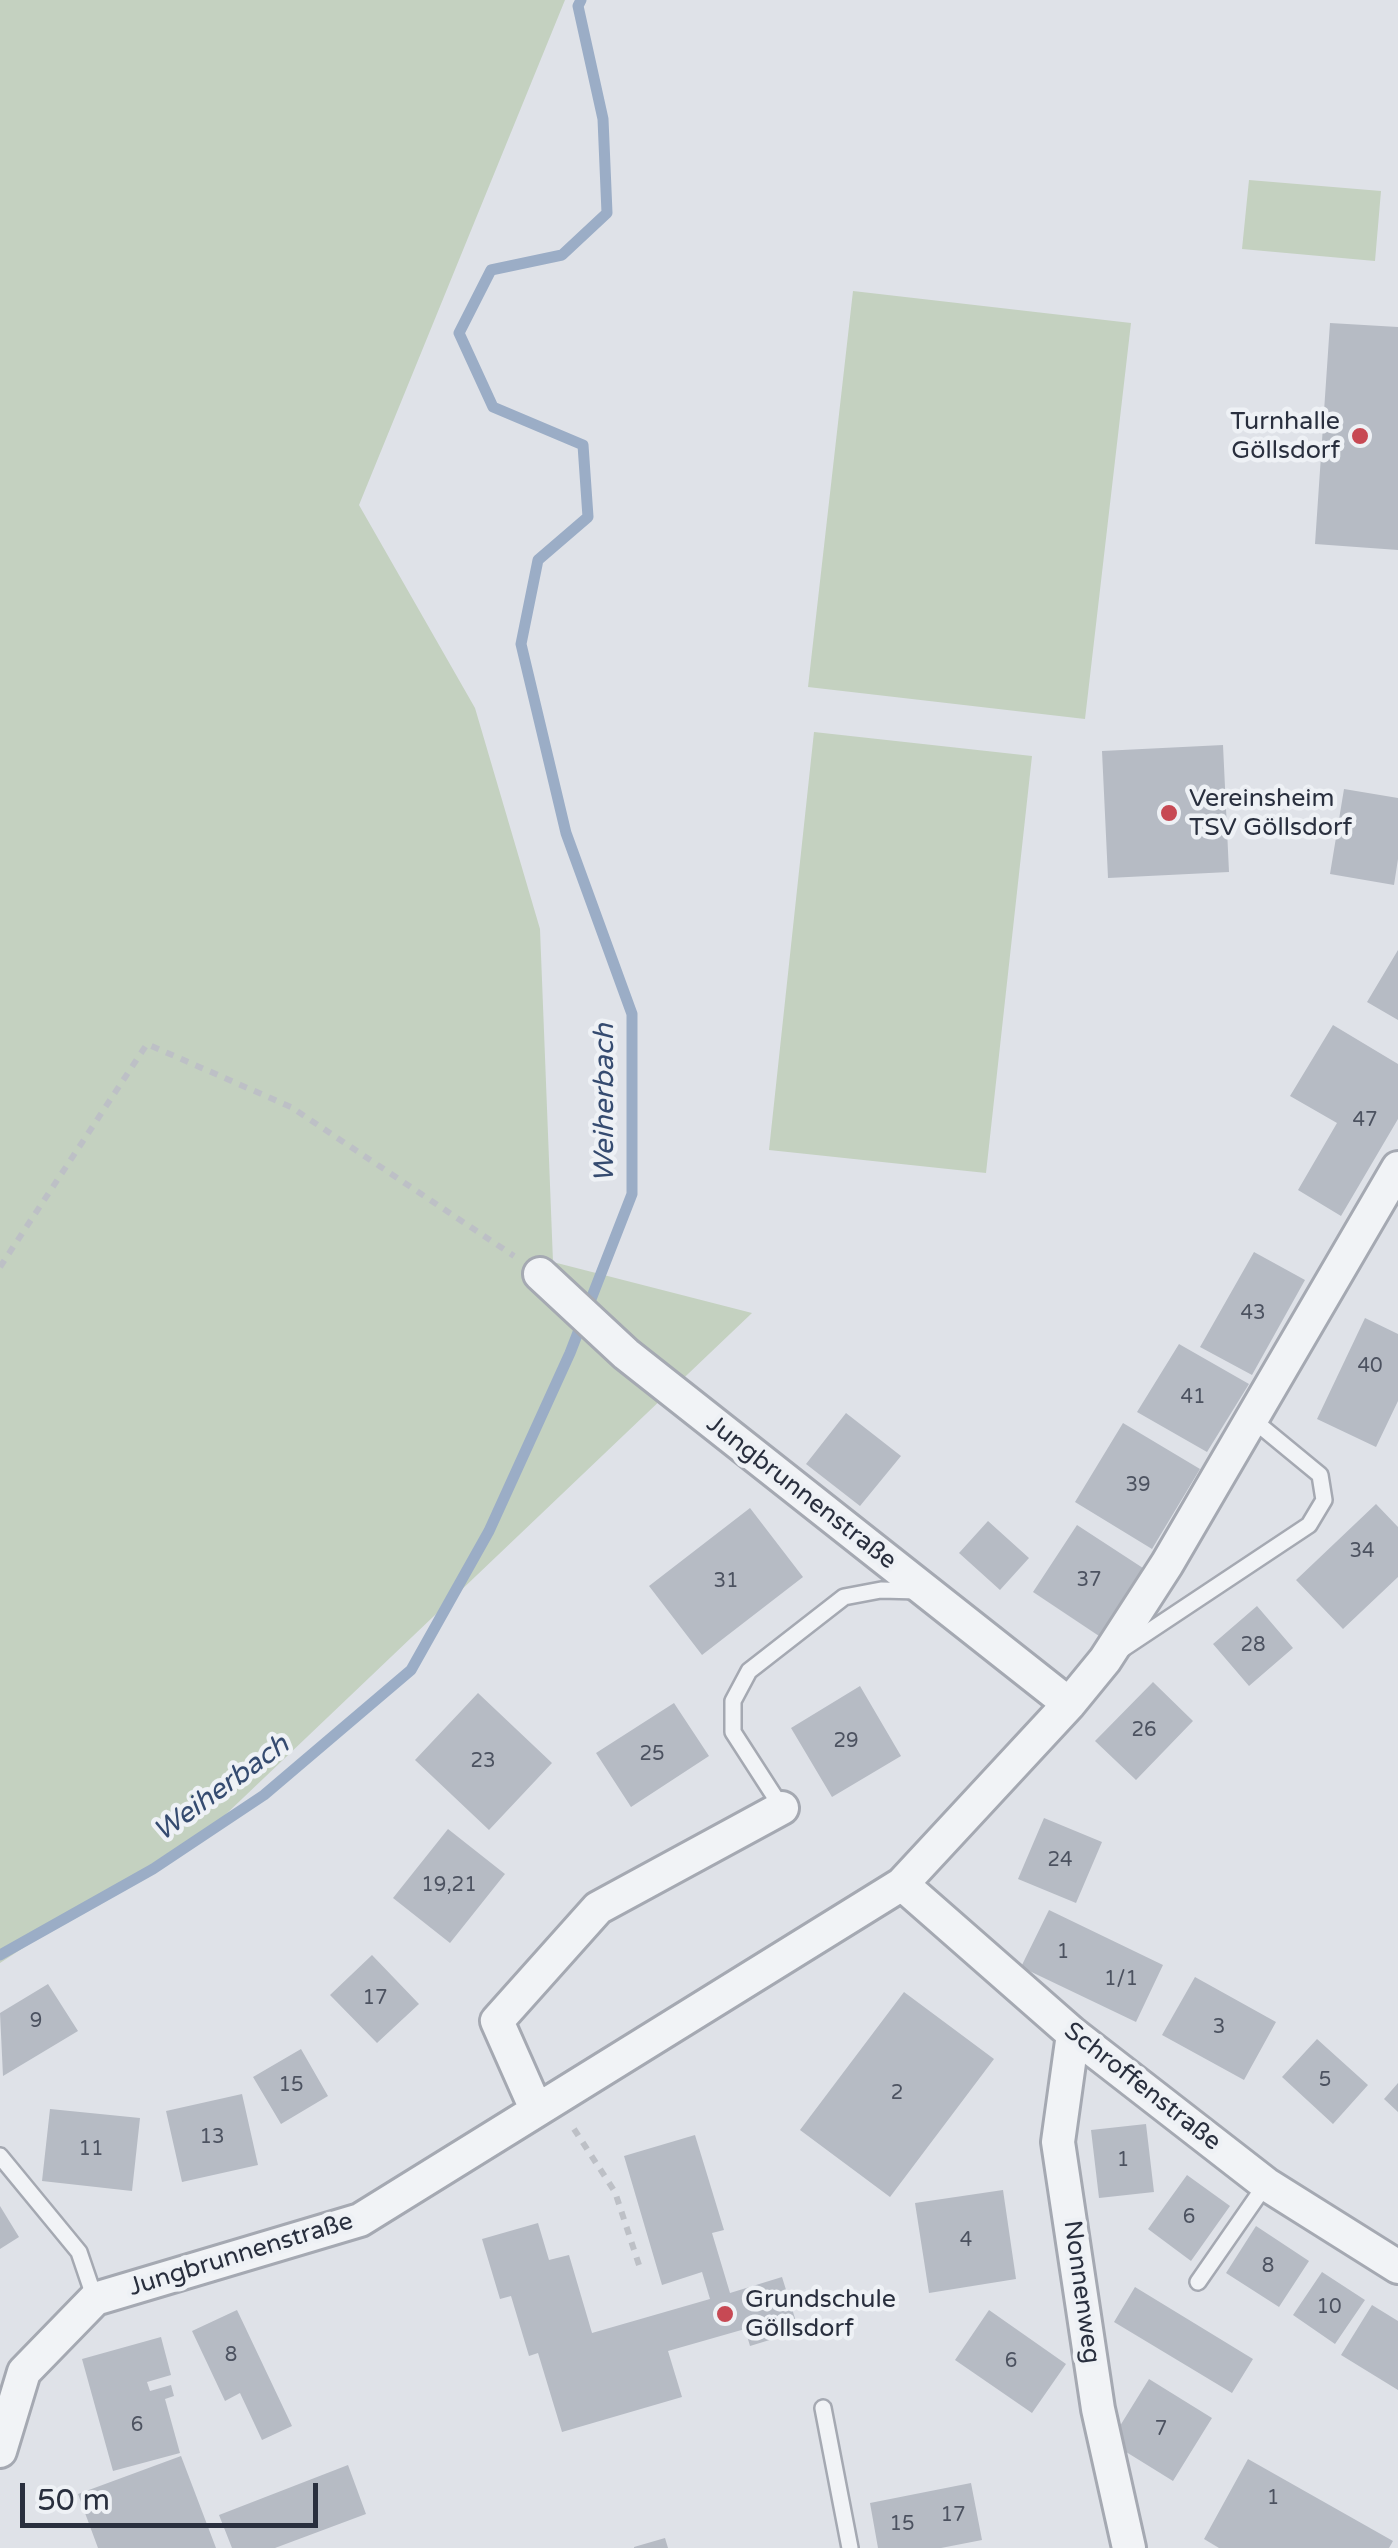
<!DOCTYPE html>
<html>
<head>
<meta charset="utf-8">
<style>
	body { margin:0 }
	#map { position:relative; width:1398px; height:2548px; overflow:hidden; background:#dfe2e8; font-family:"Varela Round",sans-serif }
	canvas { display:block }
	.scale { position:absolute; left:20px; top:2483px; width:298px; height:45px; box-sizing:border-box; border:5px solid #292f3e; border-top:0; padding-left:12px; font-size:30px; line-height:35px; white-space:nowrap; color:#292f3e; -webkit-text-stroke:8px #eef1f5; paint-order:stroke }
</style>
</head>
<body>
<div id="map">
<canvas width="1398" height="2548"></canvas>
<div class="scale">50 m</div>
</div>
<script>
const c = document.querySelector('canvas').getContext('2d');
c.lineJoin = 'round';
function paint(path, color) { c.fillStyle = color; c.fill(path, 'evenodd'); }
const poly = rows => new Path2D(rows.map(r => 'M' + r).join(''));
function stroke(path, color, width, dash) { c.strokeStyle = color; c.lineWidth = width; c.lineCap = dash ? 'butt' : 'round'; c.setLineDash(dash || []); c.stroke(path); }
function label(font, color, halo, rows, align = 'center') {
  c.font = font + ' "Varela Round",sans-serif'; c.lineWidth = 9; c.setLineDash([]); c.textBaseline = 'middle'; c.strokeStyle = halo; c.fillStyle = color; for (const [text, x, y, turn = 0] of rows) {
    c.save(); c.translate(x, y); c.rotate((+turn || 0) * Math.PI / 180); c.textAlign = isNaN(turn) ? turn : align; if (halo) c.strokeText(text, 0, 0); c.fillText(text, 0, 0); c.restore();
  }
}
paint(poly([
	[0,0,565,0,359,505,475,708,540,929,553,1262,752,1313,222,1818,0,1963],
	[1249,180,1381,191,1375,261,1242,249],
	[853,291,1131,323,1085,719,808,687],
	[814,732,1032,756,986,1173,769,1150]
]), '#c4d1c0');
stroke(poly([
	[0,1955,153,1869,264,1795,411,1670,489,1531,570,1353,632,1194,632,1014,566,833,521,644,538,560,588,517,583,445,493,407,459,333,491,270,562,255,607,213,603,119,578,6,581,0]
]), '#9badc6', 11);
paint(poly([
	[1330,323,1398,327,1398,550,1315,544],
	[1223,745,1229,872,1108,878,1102,751],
	[1344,789,1398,798,1398,859,1394,885,1330,874],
	[1398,950,1398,1020,1367,1002],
	[1333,1025,1398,1064,1398,1119,1341,1216,1298,1190,1337,1123,1290,1096],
	[1254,1252,1305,1280,1252,1375,1200,1347],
	[1365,1318,1398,1334,1398,1401,1376,1447,1317,1419],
	[1179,1344,1249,1384,1207,1452,1137,1412],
	[846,1413,901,1456,860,1506,806,1464],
	[1123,1423,1200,1469,1152,1549,1075,1502],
	[1376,1504,1398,1527,1398,1577,1343,1629,1296,1580],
	[750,1508,803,1577,702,1655,649,1586],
	[988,1521,1029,1558,1000,1590,959,1553],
	[1077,1525,1146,1570,1102,1638,1033,1592],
	[1257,1606,1293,1648,1249,1686,1213,1644],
	[1153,1682,1193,1721,1136,1780,1095,1741],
	[860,1686,901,1756,832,1797,791,1728],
	[478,1693,552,1763,489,1830,415,1760],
	[674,1703,709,1756,631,1807,596,1753],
	[1044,1818,1102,1842,1076,1903,1018,1879],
	[448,1829,505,1874,450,1943,393,1898],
	[1049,1910,1163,1965,1136,2022,1021,1967],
	[372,1955,419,2004,377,2043,330,1995],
	[1195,1977,1276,2022,1244,2080,1162,2035],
	[48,1984,78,2031,3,2076,0,2013],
	[904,1992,994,2059,890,2197,800,2130],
	[1317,2039,1368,2085,1333,2124,1282,2077],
	[301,2049,328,2096,281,2124,253,2077],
	[1398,2083,1398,2112,1384,2099],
	[242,2094,258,2165,182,2182,166,2111],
	[50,2109,140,2118,132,2191,42,2181],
	[1146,2124,1154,2192,1099,2198,1091,2130],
	[695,2135,724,2230,712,2233,730,2293,782,2277,799,2331,750,2346,745,2329,668,2351,682,2397,562,2432,538,2353,529,2356,511,2296,500,2299,482,2239,538,2223,549,2260,569,2255,592,2333,710,2299,702,2272,662,2285,624,2156],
	[1187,2175,1230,2206,1191,2261,1148,2229],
	[1003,2190,1016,2279,929,2293,915,2203],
	[0,2206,19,2237,0,2249],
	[1256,2226,1309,2261,1279,2307,1226,2273],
	[1322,2272,1365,2300,1335,2344,1293,2315],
	[1135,2287,1253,2359,1232,2393,1114,2322],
	[1372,2305,1398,2321,1398,2390,1341,2355],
	[237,2310,292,2426,262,2440,240,2393,225,2401,192,2331],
	[989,2310,1066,2364,1032,2413,955,2360],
	[161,2337,171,2375,147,2382,150,2391,171,2385,174,2396,165,2399,180,2453,113,2471,82,2359],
	[1149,2379,1212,2418,1173,2481,1110,2442],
	[181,2456,216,2548,98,2548,78,2494],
	[1248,2459,1393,2541,1389,2548,1219,2548,1204,2539],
	[348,2465,366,2514,275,2548,232,2548,219,2515],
	[971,2483,982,2540,941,2548,878,2548,870,2503],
	[665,2538,668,2548,634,2548,634,2547]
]), '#b6bbc4');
const service = poly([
	[1121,1650,1309,1525,1324,1500,1320,1475,1252,1419],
	[782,1808,733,1732,733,1701,749,1671,844,1597,881,1590,918,1591],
	[0,2156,79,2252,95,2299],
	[1198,2282,1266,2184],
	[823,2408,850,2548]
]);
const minor = poly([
	[540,1274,626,1354,1069,1704],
	[902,1884,1073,2034,1266,2184,1398,2267],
	[1073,2034,1058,2142,1098,2409,1129,2548],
	[536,2109,497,2021,598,1908,782,1808],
	[0,2451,24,2372,95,2299,360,2220,902,1884,1069,1704,1105,1660,1167,1564,1398,1168]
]);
stroke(service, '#a5a9b2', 20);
stroke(minor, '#a5a9b2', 38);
stroke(poly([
	[0,1267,147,1044,291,1107,514,1256],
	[574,2129,615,2192,639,2265]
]), '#bdc0c6', 6, [8, 8]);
stroke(service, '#f1f3f6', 15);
stroke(minor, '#f1f3f6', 32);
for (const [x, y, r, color] of [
	[1360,436,10,"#c74954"],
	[1169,813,10,"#c74954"],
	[725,2314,10,"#c74954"]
]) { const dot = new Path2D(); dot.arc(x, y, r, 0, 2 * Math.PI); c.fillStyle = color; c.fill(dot); stroke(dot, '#eef1f5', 4); }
label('20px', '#4c5260', null, [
	["47",1365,1121],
	["43",1253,1314],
	["40",1370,1367],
	["41",1193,1398],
	["39",1138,1486],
	["34",1362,1552],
	["37",1089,1581],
	["31",726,1582],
	["28",1253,1646],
	["26",1144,1731],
	["29",846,1742],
	["25",652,1755],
	["23",483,1762],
	["24",1060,1861],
	["19,21",449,1886],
	["1",1063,1953],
	["1/1",1121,1980],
	["17",375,1999],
	["9",36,2022],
	["3",1219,2028],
	["5",1325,2081],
	["15",291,2086],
	["2",897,2094],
	["13",212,2138],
	["11",91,2150],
	["1",1123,2161],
	["6",1189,2218],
	["4",966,2241],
	["8",1268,2267],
	["10",1329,2308],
	["8",231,2356],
	["6",1011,2362],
	["6",137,2426],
	["7",1161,2430],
	["1",1273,2499],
	["17",953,2516],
	["15",902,2525]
]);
label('25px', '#292f3e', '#eef1f5', [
	["Turnhalle",1340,422,"right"],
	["Göllsdorf",1340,451,"right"],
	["Vereinsheim",1189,799],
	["TSV Göllsdorf",1189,828],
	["Grundschule",745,2300],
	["Göllsdorf",745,2329]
], 'left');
label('25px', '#292f3e', '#eef1f5', [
	["Jungbrunnenstraße",801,1493,38],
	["Schroffenstraße",1142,2087,38],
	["Jungbrunnenstraße",241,2255,-17],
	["Nonnenweg",1081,2292,82]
]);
label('italic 28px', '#354b70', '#eef1f5', [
	["Weiherbach",606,1103,-90],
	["Weiherbach",222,1789,-36]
]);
</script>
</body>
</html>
